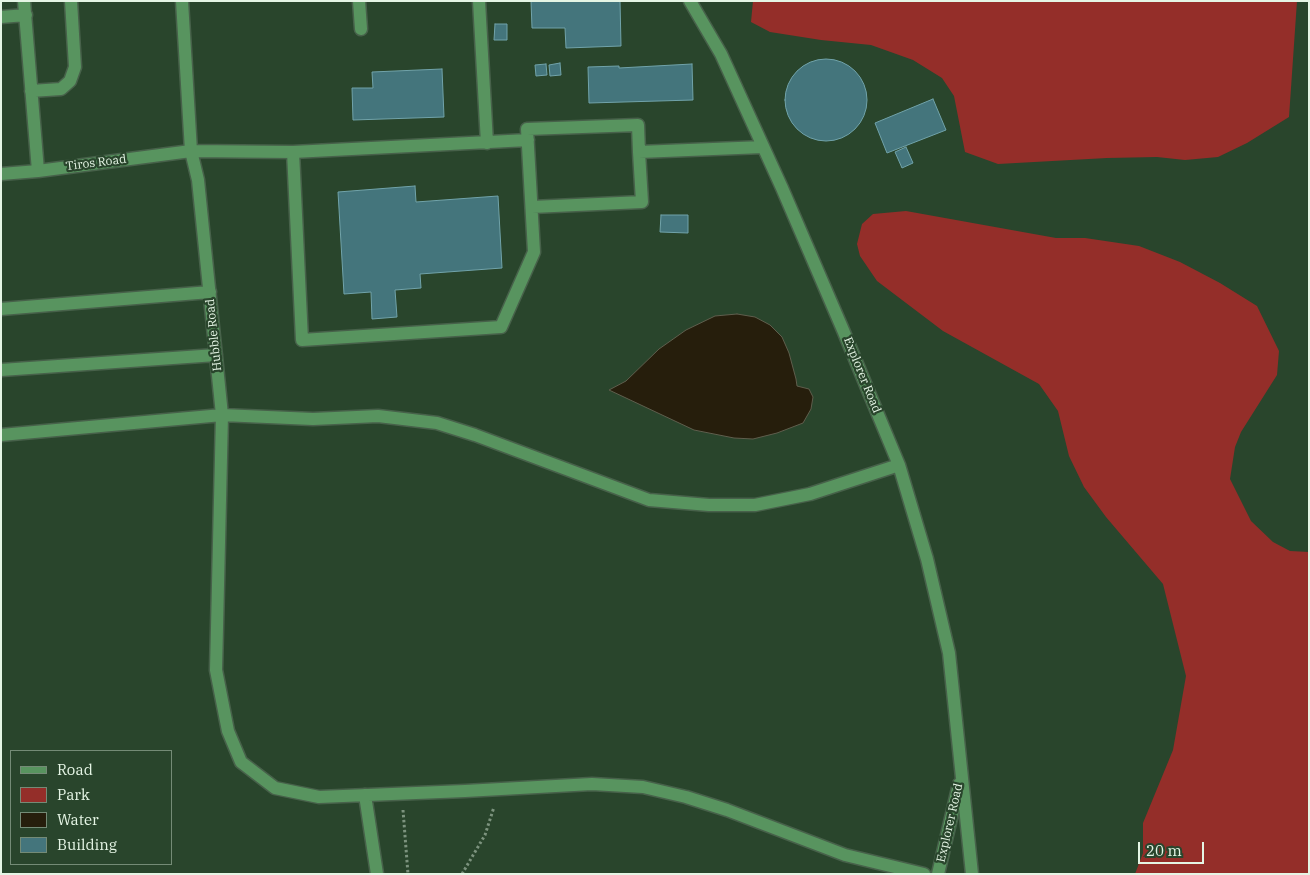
<!DOCTYPE html>
<html>
<head>
<meta charset="utf-8">
<style>
	body { margin:0 }
	#map { position:relative; width:1310px; height:875px; overflow:hidden; background:#29452c; font-family:"IBM Plex Serif",serif }
	canvas { display:block }
	.frame { position:absolute; inset:0; border:2px solid #e5f5e5; pointer-events:none }
	.legend { position:absolute; left:10px; top:750px; width:162px; height:115px; box-sizing:border-box; background:#29452c; border:1px solid #748b76; margin:0; padding:6px 9px; list-style:none; font-size:15px; color:#e5f5e5 }
	.legend li { display:flex; align-items:center; gap:10px; height:25px }
	.legend b { width:25px; border:1px solid #748b76 }
	.scale { position:absolute; left:1138px; top:842px; width:66px; height:22px; box-sizing:border-box; border:2px solid #e5f5e5; border-top:0; padding-left:6px; font-size:15px; line-height:18px; white-space:nowrap; color:#e5f5e5; -webkit-text-stroke:4px #29452c; paint-order:stroke }
</style>
</head>
<body>
<div id="map">
<canvas width="1310" height="875"></canvas>
<div class="frame"></div>
<ul class="legend">
<li><b style="height:6px;background:#58945f"></b>Road</li>
<li><b style="height:14px;background:#942e29"></b>Park</li>
<li><b style="height:14px;background:#261e0c"></b>Water</li>
<li><b style="height:14px;background:#44757c"></b>Building</li>
</ul>
<div class="scale">20 m</div>
</div>
<script>
const c = document.querySelector('canvas').getContext('2d');
c.lineJoin = 'round';
function paint(path, color) { c.fillStyle = color; c.fill(path, 'evenodd'); }
const poly = rows => new Path2D(rows.map(r => 'M' + r).join(''));
function stroke(path, color, width, dash) { c.strokeStyle = color; c.lineWidth = width; c.lineCap = dash ? 'butt' : 'round'; c.setLineDash(dash || []); c.stroke(path); }
function label(font, color, halo, rows, align = 'center') {
  c.font = font + ' "IBM Plex Serif",serif'; c.lineWidth = 4.5; c.setLineDash([]); c.textBaseline = 'middle'; c.strokeStyle = halo; c.fillStyle = color; for (const [text, x, y, turn = 0] of rows) {
    c.save(); c.translate(x, y); c.rotate((+turn || 0) * Math.PI / 180); c.textAlign = isNaN(turn) ? turn : align; if (halo) c.strokeText(text, 0, 0); c.fillText(text, 0, 0); c.restore();
  }
}
paint(poly([
	[753,1,1297,1,1289,117,1247,143,1218,157,1185,160,1157,157,1107,158,998,164,965,152,954,96,942,78,913,60,871,45,821,40,770,32,751,22],
	[906,211,1056,238,1085,238,1139,246,1180,262,1220,283,1257,306,1279,351,1277,375,1241,432,1235,447,1230,479,1251,521,1273,542,1290,551,1309,552,1309,874,1135,874,1143,853,1143,823,1173,750,1186,676,1163,584,1106,517,1084,487,1069,456,1058,411,1039,384,943,331,877,281,860,256,857,244,862,224,873,214]
]), '#942e29');
const water = poly([
	[737,314,755,317,770,325,782,337,789,353,796,379,797,386,809,389,813,397,811,409,803,423,777,433,753,439,734,438,694,430,609,390,626,381,659,349,686,330,715,316,737,314]
]);
paint(water, '#261e0c');
stroke(water, '#5f5e4d', 1);
const building = poly([
	[531,1,620,1,621,46,566,48,565,28,532,28,531,1],
	[495,24,507,24,507,40,494,40,495,24],
	'785 100a41 41 0 1 1 82 0a41 41 0 1 1-82 0Z',
	[560,63,561,75,550,76,549,65,560,63],
	[546,64,547,75,536,76,535,65,546,64],
	[692,64,693,100,589,103,588,67,619,66,619,68,692,64],
	[442,69,444,117,353,120,352,88,373,88,372,72,442,69],
	[933,99,946,130,887,153,875,123,933,99],
	[906,147,913,163,902,168,895,152,906,147],
	[415,186,416,202,498,196,502,268,420,274,421,288,395,290,397,317,372,319,371,292,344,294,338,192,415,186],
	[661,215,688,215,688,233,660,232,661,215]
]);
paint(building, '#44757c');
stroke(building, '#71a3aa', 1);
const minor = poly([
	[24,1,38,171],
	[182,1,191,151,198,180,222,415,216,670,228,731,241,762,275,788,319,797,465,791,592,784,643,787,686,797,727,810,845,855,924,874],
	[359,1,361,29],
	[479,1,487,143],
	[690,1,721,54,782,188,843,330,899,465,927,559,949,653,972,874],
	[1,17,26,15],
	[31,91,61,89,70,81,75,67,71,1],
	[293,152,302,340,501,327,534,252,527,129,638,125,639,152],
	[1,174,38,171,191,151,293,152,528,140],
	[532,207,642,202,639,152,763,147],
	[1,309,210,292],
	[1,370,216,355],
	[1,435,222,415,313,419,378,416,437,423,475,435,649,500,709,505,755,505,810,494,899,465],
	[365,795,377,874],
	[938,874,959,784]
]);
stroke(minor, '#47614a', 15);
stroke(poly([
	[403,810,408,874],
	[462,874,485,835,494,807]
]), '#7c937e', 3, [2.5, 2.5]);
stroke(minor, '#58945f', 12);
label('12px', '#e5f5e5', '#29452c', [
	["Tiros Road",96,163,-7],
	["Hubble Road",214,335,-96],
	["Explorer Road",862,375,68],
	["Explorer Road",950,823,-77]
]);
</script>
</body>
</html>
